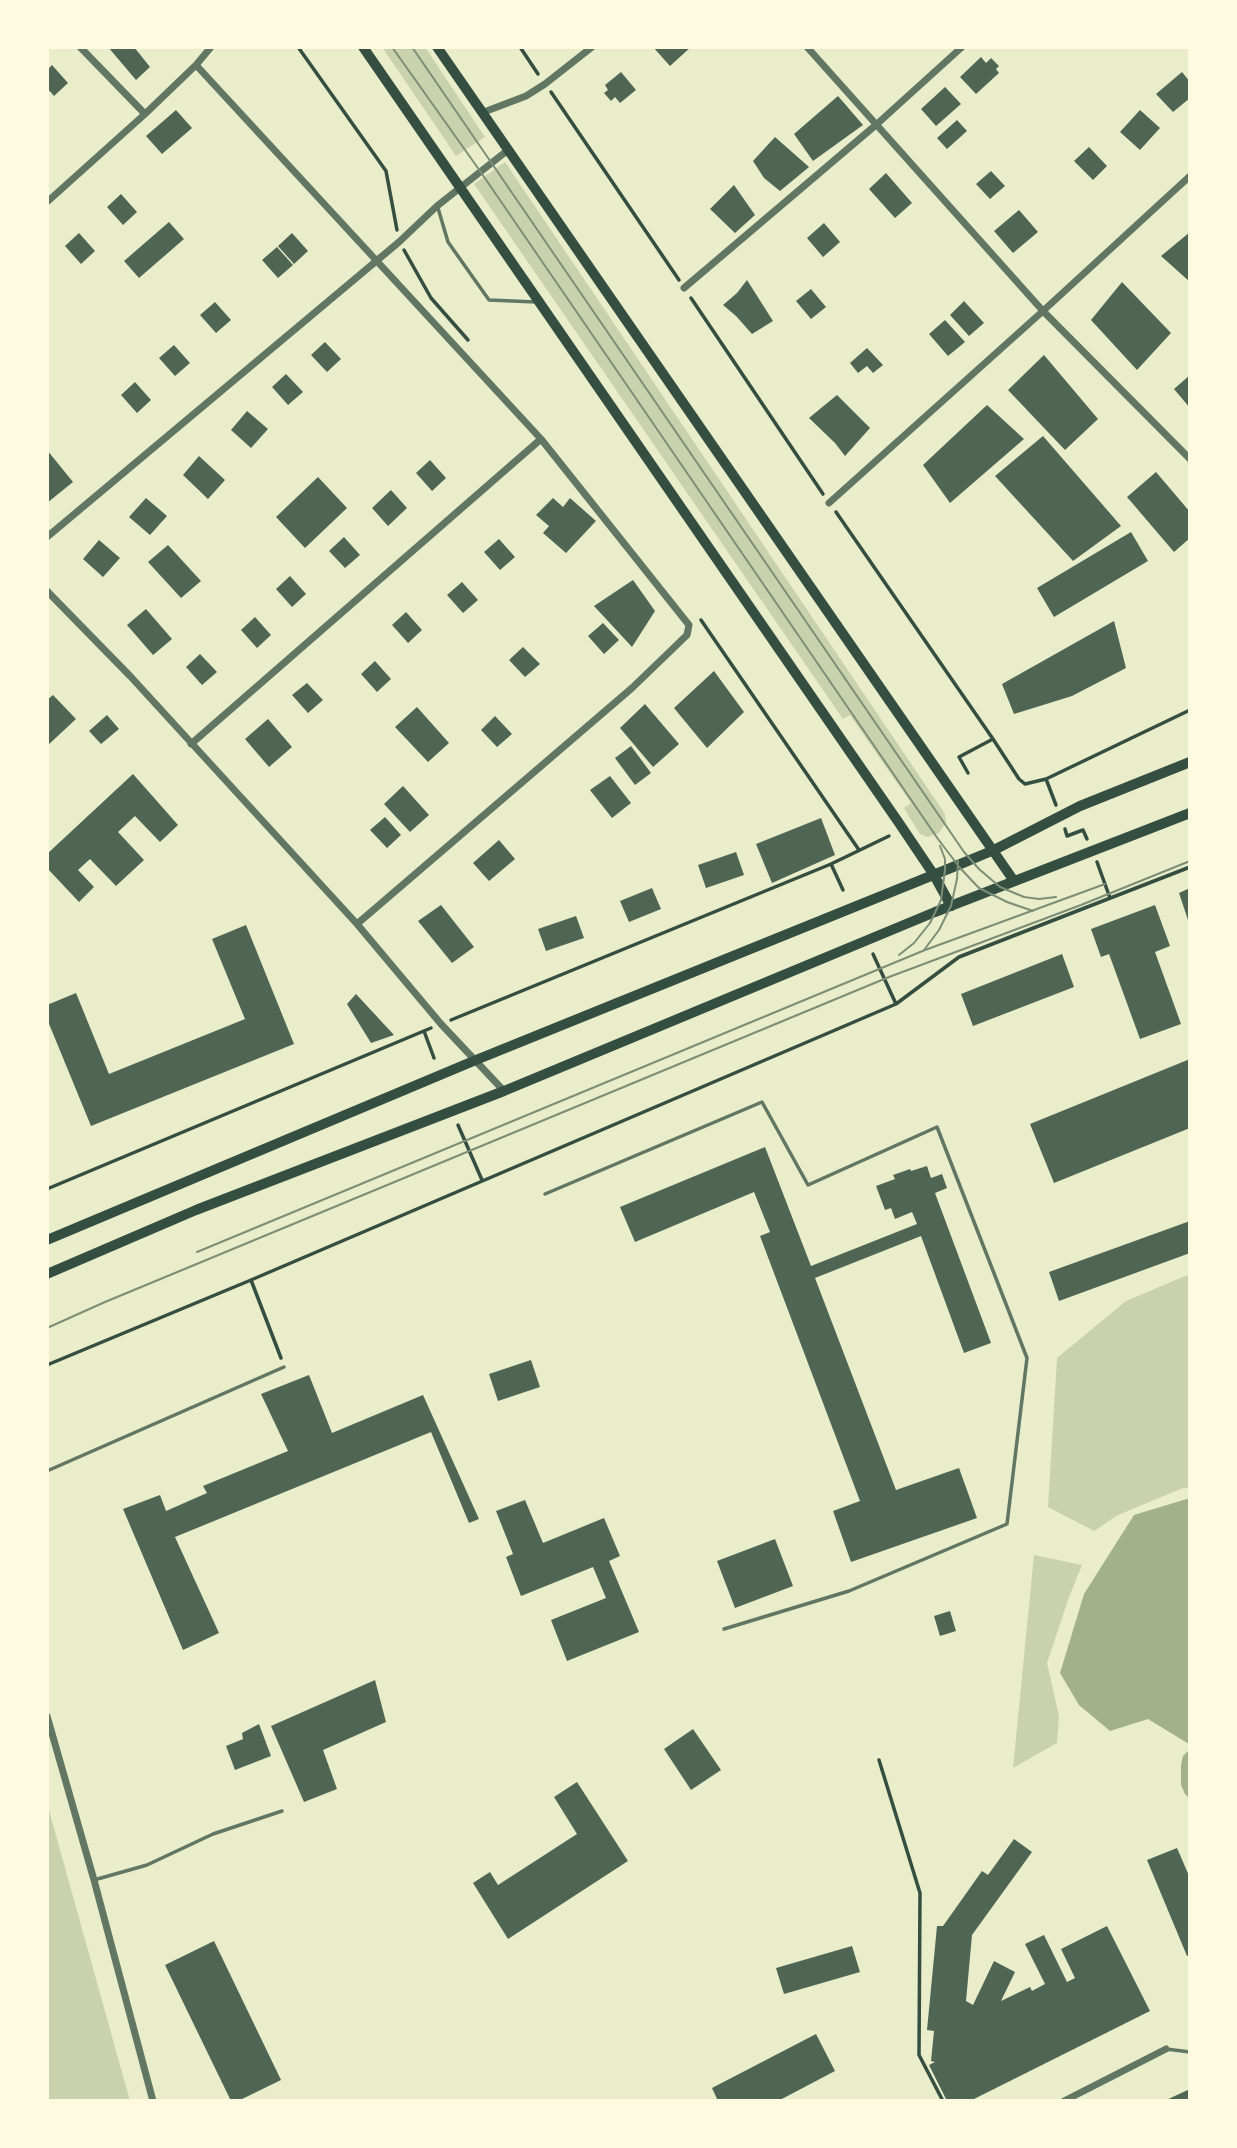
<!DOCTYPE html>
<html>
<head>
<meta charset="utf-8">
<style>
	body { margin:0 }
	#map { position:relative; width:1237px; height:2148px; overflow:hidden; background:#e9edc9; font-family:Manrope,sans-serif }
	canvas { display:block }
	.frame { position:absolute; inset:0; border:49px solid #fefae0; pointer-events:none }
</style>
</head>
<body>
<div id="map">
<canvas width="1237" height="2148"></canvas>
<div class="frame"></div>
</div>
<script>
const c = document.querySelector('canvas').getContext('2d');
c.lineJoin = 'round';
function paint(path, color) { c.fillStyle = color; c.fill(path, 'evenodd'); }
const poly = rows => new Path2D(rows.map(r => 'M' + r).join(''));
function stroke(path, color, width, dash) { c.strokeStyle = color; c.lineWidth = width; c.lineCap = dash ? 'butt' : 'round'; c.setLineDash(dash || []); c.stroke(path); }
paint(poly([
	[382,47,425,47,485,137,456,156],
	[505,162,945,814,946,822,939,833,927,837,920,834,904,808,911,803,850,715,843,719,474,184],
	[1190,1274,1190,1488,1183,1488,1118,1515,1094,1531,1048,1507,1057,1358,1126,1301],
	[1034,1555,1082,1565,1069,1597,1047,1663,1059,1716,1057,1743,1013,1768],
	[47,1803,130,2101,47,2101]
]), '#cad2ad');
paint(poly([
	[1190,1498,1190,1744,1189,1744,1148,1719,1110,1731,1079,1705,1060,1673,1084,1594,1134,1515],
	[1190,1749,1190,1799,1185,1794,1181,1785,1181,1765,1183,1756]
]), '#a3b18a');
paint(poly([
	[108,47,134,47,150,67,136,80],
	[653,47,691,47,670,66],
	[981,57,986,63,991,58,999,66,996,69,999,73,976,94,960,77],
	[52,65,68,83,54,96,47,88,47,70],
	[621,72,636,90,620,103,615,97,611,101,604,93,608,90,605,85],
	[1182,72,1190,82,1190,98,1173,112,1156,94],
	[945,87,961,104,936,126,921,109],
	[838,96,863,125,813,161,794,134],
	[176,110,192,128,162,154,146,136],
	[1140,110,1160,128,1140,150,1120,132],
	[957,120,967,131,947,149,937,138],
	[775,137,809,167,780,191,764,178,753,161],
	[1089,147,1107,166,1093,180,1074,161],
	[991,171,1005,186,990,199,976,184],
	[886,173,912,203,895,218,869,189],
	[734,185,755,215,735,233,710,209],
	[121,194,137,212,123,225,107,207],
	[1019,210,1038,232,1013,253,994,231],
	[169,222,184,239,139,278,124,261],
	[824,223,840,242,823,257,807,238],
	[1190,232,1190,282,1161,256],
	[79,233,95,251,81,264,65,246],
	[292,233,308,251,294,264,278,246],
	[277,247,293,265,278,278,262,260],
	[747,280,773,321,752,334,736,316,723,305,737,293],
	[1122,282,1171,333,1137,370,1091,320],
	[811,289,826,307,811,319,796,301],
	[964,301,984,323,969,336,950,315],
	[215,302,231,320,216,333,200,315],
	[945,320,965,342,948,356,929,334],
	[325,342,341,359,327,372,311,355],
	[174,345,190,363,175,376,159,358],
	[867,348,883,365,873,373,867,366,858,373,850,363],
	[1044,355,1098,419,1065,450,1008,390],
	[286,374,303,392,288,405,272,387],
	[1190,375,1190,408,1174,389],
	[135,382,151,400,137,413,121,395],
	[837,395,870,428,845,456,835,443,809,418],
	[987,405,1024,439,950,503,923,465],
	[247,411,268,429,251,448,231,430],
	[1043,436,1121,526,1073,561,995,476],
	[47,450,73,482,47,503],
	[199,456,225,480,208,499,183,475],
	[430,460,446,478,432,491,416,473],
	[1156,472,1190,512,1190,538,1174,552,1127,497],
	[318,477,347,508,305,548,276,517],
	[391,490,407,508,388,526,372,508],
	[146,498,167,516,150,535,129,517],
	[553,498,563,507,570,498,596,521,566,553,543,533,549,526,536,515],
	[1131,532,1148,561,1054,617,1037,588],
	[344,537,360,555,345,568,329,551],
	[499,539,515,557,500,570,484,552],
	[99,540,120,558,103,577,83,559],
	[168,545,201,581,181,598,148,562],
	[290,576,306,594,292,607,276,589],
	[633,580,655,611,632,647,594,606],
	[462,582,478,600,463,613,447,595],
	[146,609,172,639,153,655,127,625],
	[406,612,422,630,408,643,392,625],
	[255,617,271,635,257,648,241,630],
	[1114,621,1126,668,1072,696,1014,714,1002,684],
	[603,623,619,640,604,654,588,636],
	[523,647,540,664,525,677,509,660],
	[200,654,217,672,202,685,186,667],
	[375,661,391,679,377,692,361,674],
	[714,671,744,712,707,748,674,708],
	[307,683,323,700,308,713,292,695],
	[53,695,76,719,47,746,47,700],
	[645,704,679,744,653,767,620,728],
	[417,707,449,743,428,762,395,727],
	[107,715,119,729,101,744,89,731],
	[495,716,512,734,497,747,481,730],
	[268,719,292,747,269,767,245,739],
	[631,746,651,773,635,785,615,758],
	[133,774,178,825,160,842,135,816,118,832,144,860,116,886,90,859,78,870,94,887,79,902,47,868,47,854],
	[610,776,631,803,612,818,590,790],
	[403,786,429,815,410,832,384,804],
	[385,817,401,835,387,848,370,830],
	[821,818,835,855,772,883,756,844],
	[499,840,515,859,489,881,473,863],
	[736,852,744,875,706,888,698,865],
	[652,888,661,909,629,922,620,901],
	[1190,888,1190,923,1189,923,1179,893],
	[441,905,474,947,452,963,418,921],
	[1155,905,1170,946,1155,952,1181,1024,1140,1039,1109,954,1101,957,1091,929],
	[576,916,584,938,546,951,538,929],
	[246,925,294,1044,91,1126,47,1019,47,1005,76,993,109,1074,245,1019,212,939],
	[1062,954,1074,987,973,1026,961,994],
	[356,994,394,1035,371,1043,347,1004],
	[1190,1059,1190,1128,1054,1183,1030,1124],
	[765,1147,811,1266,917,1224,912,1212,895,1219,891,1208,885,1210,876,1186,895,1179,893,1175,910,1169,911,1171,927,1166,931,1178,942,1174,947,1188,935,1193,991,1343,964,1353,921,1236,815,1278,896,1490,959,1468,977,1518,851,1562,833,1511,860,1501,760,1236,770,1232,754,1192,635,1242,620,1207],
	[1190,1221,1190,1253,1059,1301,1049,1272],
	[531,1360,540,1387,498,1401,489,1374],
	[309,1375,332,1433,423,1395,479,1519,469,1523,431,1432,175,1537,219,1633,183,1650,123,1509,160,1495,166,1511,207,1493,203,1486,288,1451,261,1394],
	[525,1500,543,1543,604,1518,620,1556,609,1561,639,1632,567,1661,551,1620,606,1598,593,1567,521,1596,506,1557,513,1554,496,1511],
	[775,1539,793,1586,735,1608,717,1561],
	[950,1611,956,1631,940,1636,934,1616],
	[375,1680,386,1722,323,1750,337,1789,304,1802,271,1726],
	[259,1724,271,1756,235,1770,226,1746,243,1739,242,1733],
	[693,1729,721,1770,691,1790,664,1749],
	[577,1782,628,1861,508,1939,473,1883,490,1872,498,1885,577,1834,554,1797],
	[1014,1839,1032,1852,972,1935,966,2001,973,2005,994,1961,1015,1972,1001,2001,1030,1987,1032,1991,1045,1984,1025,1944,1044,1935,1067,1982,1075,1978,1061,1949,1107,1926,1150,2011,970,2101,947,2101,929,2065,935,2062,931,2061,934,2031,927,2030,937,1926,943,1926,982,1871,988,1875],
	[1177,1848,1190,1878,1190,1955,1187,1956,1147,1860],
	[214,1941,281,2080,238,2101,231,2101,165,1965],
	[852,1946,860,1972,784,1994,776,1968],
	[816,2034,835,2071,778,2101,718,2101,712,2088],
	[1190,2089,1190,2101,1164,2101]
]), '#4f6655');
stroke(poly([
	[298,47,386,171,397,230],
	[520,47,538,74],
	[551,92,679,280],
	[404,250,431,298,468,340],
	[691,298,823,494],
	[836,512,993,739,1019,779,1025,784,1046,779,1056,805],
	[701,620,859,850],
	[968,773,959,757,993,739],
	[1046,779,1190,710],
	[1065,829,1067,836,1083,830,1087,839],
	[1097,862,1110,898],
	[843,890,831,864,889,836],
	[873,954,896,1004],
	[451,1020,831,864],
	[424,1031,434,1058],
	[458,1125,482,1180],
	[47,1189,431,1028],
	[251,1280,281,1358],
	[47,1365,251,1280,896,1004,959,957,1190,867],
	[879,1760,920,1893,919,2055,943,2101]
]), '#344e41', 3.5);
stroke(poly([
	[438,208,448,242,489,300,536,302],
	[545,1194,762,1102,808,1185,937,1127,1027,1358,1007,1524,849,1591,724,1629],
	[47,1471,284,1367],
	[94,1880,147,1865,213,1834,282,1811],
	[1166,2049,1190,2052]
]), '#617663', 3.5);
stroke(poly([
	[80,47,145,114],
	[807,47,1043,311,1190,459],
	[196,65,541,439,689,625,687,635,632,688,357,924],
	[484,112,526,96,545,84,592,47],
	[47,202,145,114,196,65,211,47],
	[684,288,877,124,962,47],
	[829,503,1043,311,1190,176],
	[47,537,399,242,437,206,508,150],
	[47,591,131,677,357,924,441,1024,504,1091],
	[191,744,541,439],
	[47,1716,94,1880,153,2101],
	[1064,2101,1166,2049]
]), '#617663', 7);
stroke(poly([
	[363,47,899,823,934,875,951,906],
	[437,47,1014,881]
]), '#344e41', 10);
stroke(poly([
	[47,1240,476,1060,958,865,994,850,1080,806,1190,762],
	[47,1274,196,1210,504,1091,935,912,1190,813]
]), '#344e41', 10);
stroke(poly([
	[392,47,480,171,938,839,960,868,979,888,1007,902,1033,911],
	[412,47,964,852,979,869,1000,887,1024,897,1039,899,1056,897],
	[924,950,939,930,951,906,957,879,958,861],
	[899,955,914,943,930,923,941,900,945,870,945,859,940,846],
	[197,1252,925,950,1105,884],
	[47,1328,105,1302,889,977,1081,905,1190,861]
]), '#7c8e77', 2);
</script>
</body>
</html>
